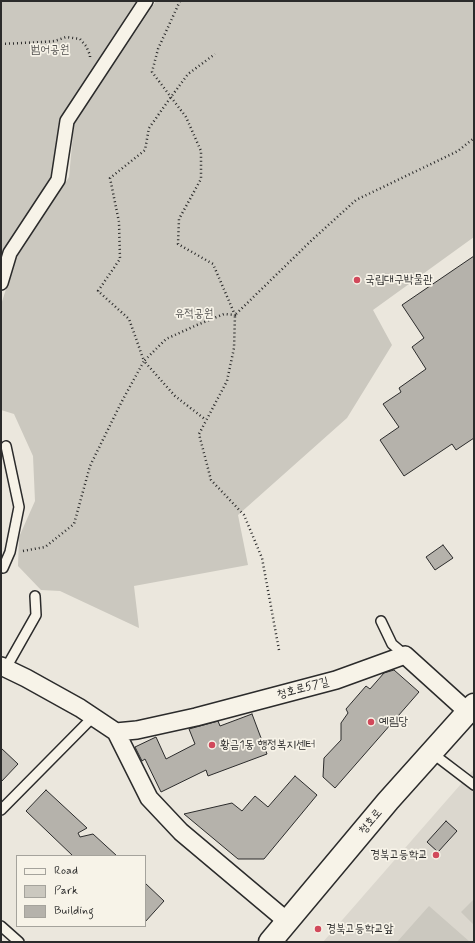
<!DOCTYPE html>
<html>
<head>
<meta charset="utf-8">
<style>
	body { margin:0 }
	#map { position:relative; width:475px; height:943px; overflow:hidden; background:#ebe7dd; font-family:Mynerve,sans-serif }
	canvas { display:block }
	.frame { position:absolute; inset:0; border:2px solid #2b2b2b; pointer-events:none }
	.legend { position:absolute; left:16px; top:855px; width:130px; height:72px; box-sizing:border-box; background:#f7f3e8; border:1px solid #a5a39c; margin:0; padding:5px 7px; list-style:none; font-size:12px; color:#2b2b2b }
	.legend li { display:flex; align-items:center; gap:8px; height:20px }
	.legend b { width:20px; border:1px solid #a5a39c }
</style>
</head>
<body>
<div id="map">
<canvas width="475" height="943"></canvas>
<div class="frame"></div>
<ul class="legend">
<li><b style="height:5px;background:#f7f3e8"></b>Road</li>
<li><b style="height:11px;background:#cbc8bf"></b>Park</li>
<li><b style="height:11px;background:#b5b2ab"></b>Building</li>
</ul>
</div>
<script>
const c = document.querySelector('canvas').getContext('2d');
c.lineJoin = 'round';
function paint(path, color) { c.fillStyle = color; c.fill(path, 'evenodd'); }
const poly = rows => new Path2D(rows.map(r => 'M' + r).join(''));
function stroke(path, color, width, dash) { c.strokeStyle = color; c.lineWidth = width; c.lineCap = dash ? 'butt' : 'round'; c.setLineDash(dash || []); c.stroke(path); }
function label(font, color, halo, rows, align = 'center') {
  c.font = font + ' Mynerve,"Poor Story",sans-serif'; c.lineWidth = 3.5; c.setLineDash([]); c.textBaseline = 'middle'; c.strokeStyle = halo; c.fillStyle = color; for (const [text, x, y, turn = 0] of rows) {
    c.save(); c.translate(x, y); c.rotate((+turn || 0) * Math.PI / 180); c.textAlign = isNaN(turn) ? turn : align; if (halo) c.strokeText(text, 0, 0); c.fillText(text, 0, 0); c.restore();
  }
}
paint(poly([
	[474,769,474,942,323,942]
]), '#dbd7ce');
paint(poly([
	[1,1,141,1,63,119,58,170,2,252,1,257],
	[156,1,474,1,474,237,373,310,392,345,347,418,238,515,248,565,134,586,139,628,60,591,41,590,18,566,19,537,35,501,33,456,14,414,1,410,1,305,15,260,69,177,74,124],
	[474,899,474,925,461,912],
	[429,906,470,942,397,942]
]), '#cbc8bf');
const building = poly([
	[474,256,474,438,456,450,452,444,404,476,380,440,399,427,383,404,401,392,399,388,426,369,412,347,424,338,402,305,474,256],
	[443,545,453,558,435,570,426,557,443,545],
	[394,670,419,692,335,788,323,777,324,758,341,740,341,723,348,713,346,709,366,686,370,689,384,673,394,670],
	[252,714,267,754,208,776,206,770,161,792,145,759,142,761,135,747,156,737,166,759,195,744,189,729,218,721,220,726,252,714],
	[1,748,18,764,1,782,1,748],
	[295,776,317,795,264,859,238,859,184,814,232,803,242,811,255,796,268,807,295,776],
	[46,790,87,828,78,833,80,837,93,834,117,856,73,856,26,811,46,790],
	[446,821,457,831,438,852,427,842,446,821],
	[145,883,164,901,145,922,145,883]
]);
paint(building, '#b5b2ab');
stroke(building, '#2b2b2b', 1);
const service = poly([
	[3,568,10,552,19,507,6,446],
	[381,621,392,644,405,655],
	[6,668,36,615,35,596],
	[432,753,474,785],
	[1,810,93,717],
	[1,926,19,942]
]);
const pedestrian = poly([
	[1,283,10,253,58,180,67,121,146,1]
]);
const minor = poly([
	[1,666,26,678,80,708,116,732,149,798,181,832,288,922],
	[116,732,137,730,196,717,336,680,405,655,468,712]
]);
const secondary = poly([
	[270,942,388,801,474,705]
]);
stroke(service, '#2b2b2b', 12);
stroke(pedestrian, '#2b2b2b', 16);
stroke(minor, '#2b2b2b', 20);
stroke(secondary, '#2b2b2b', 25);
stroke(poly([
	[180,1,158,49,152,72,186,117,201,151,201,179,179,219,178,244,213,264,235,315,224,314,197,325,166,339,144,361,175,396,206,420],
	[1,44,43,42,55,41,66,37,80,39,86,46,90,55,90,58],
	[23,551,45,547,74,524,90,466,121,403,144,361,129,319,98,291,120,259,119,222,110,178,145,150,149,128,171,97,188,74,215,54],
	[279,650,262,558,244,515,211,480,199,434,227,381,234,348,235,315,313,239,356,200,458,151,474,138]
]), '#2b2b2b', 2.5, [1, 3]);
stroke(service, '#f7f3e8', 9);
stroke(pedestrian, '#f7f3e8', 13);
stroke(minor, '#f7f3e8', 17);
stroke(secondary, '#f7f3e8', 22);
for (const [x, y, r, color] of [
	[357,280,4,"#d1495b"],
	[371,722,4,"#d1495b"],
	[212,745,4,"#d1495b"],
	[436,855,4,"#d1495b"],
	[318,929,4,"#d1495b"]
]) { const dot = new Path2D(); dot.arc(x, y, r, 0, 2 * Math.PI); c.fillStyle = color; c.fill(dot); stroke(dot, '#f7f3e8', 1.5); }
label('12px', '#535250', '#f7f3e8', [
	["범어공원",50,50],
	["유적공원",194,314]
]);
label('12px', '#2b2b2b', '#f7f3e8', [
	["국립대구박물관",365,280],
	["예림당",379,722],
	["황금1동 행정복지센터",220,745],
	["경북고등학교",428,855,"right"],
	["경북고등학교앞",326,929]
], 'left');
label('12px', '#2b2b2b', '#f7f3e8', [
	["청호로57길",303,689,-15],
	["청호로",371,822,-50]
]);
</script>
</body>
</html>
